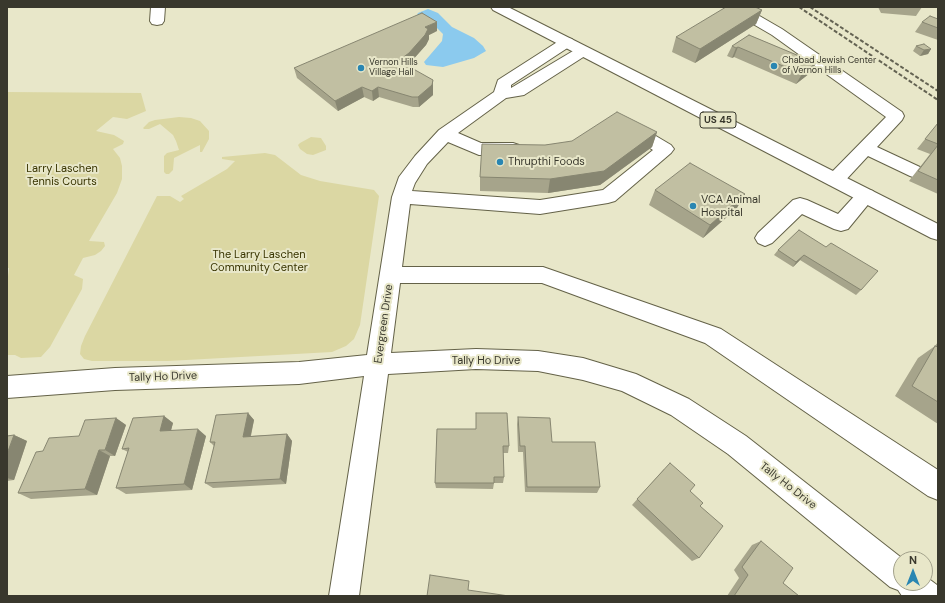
<!DOCTYPE html>
<html>
<head>
<meta charset="utf-8">
<style>
	body { margin:0 }
	#map { position:relative; width:945px; height:603px; overflow:hidden; background:#e8e7c9; font-family:"DM Sans",sans-serif }
	canvas { display:block }
	.frame { position:absolute; inset:0; border:8px solid #39382d; pointer-events:none }
	.north { position:absolute; left:893px; top:551px; width:40px; height:40px; box-sizing:border-box; background:#e8e7c9; border:1px solid #a2a18b; border-radius:50%; rotate:0deg; font-size:11px; font-weight:700; line-height:16px; text-align:center; color:#39382d }
	.north::after { content:''; display:block; margin:auto; width:14px; height:18px; background:#2986b2; clip-path:polygon(50% 0,100% 100%,50% 72%,0 100%) }
</style>
</head>
<body>
<div id="map">
<canvas width="945" height="603"></canvas>
<div class="frame"></div>
<div class="north">N</div>
</div>
<script>
const c = document.querySelector('canvas').getContext('2d');
c.lineJoin = 'round';
function paint(path, color) { c.fillStyle = color; c.fill(path, 'evenodd'); }
const poly = rows => new Path2D(rows.map(r => 'M' + r).join(''));
function stroke(path, color, width, dash) { c.strokeStyle = color; c.lineWidth = width; c.lineCap = dash ? 'butt' : 'round'; c.setLineDash(dash || []); c.stroke(path); }
function label(font, color, halo, rows, align = 'center') {
  c.font = font + ' "DM Sans",sans-serif'; c.lineWidth = 4; c.setLineDash([]); c.textBaseline = 'middle'; c.strokeStyle = halo; c.fillStyle = color; for (const [text, x, y, turn = 0] of rows) {
    c.save(); c.translate(x, y); c.rotate((+turn || 0) * Math.PI / 180); c.textAlign = isNaN(turn) ? turn : align; if (halo) c.strokeText(text, 0, 0); c.fillText(text, 0, 0); c.restore();
  }
}
paint(poly([
	[7,92,141,93,146,111,127,119,113,117,96,131,114,135,124,141,123,144,113,149,120,158,122,166,122,179,117,193,89,241,104,242,105,246,101,251,95,255,83,258,74,275,83,279,82,289,50,347,41,357,21,358,15,355,7,355,7,285,9,268,7,268],
	[179,117,191,118,200,121,209,131,209,139,202,152,200,152,200,145,174,158,173,170,169,174,166,174,164,172,164,156,167,153,179,150,176,141,173,135,160,124,149,129,144,129,143,128,149,122,155,120],
	[311,137,321,138,326,146,326,150,313,155,307,154,300,149,298,145,300,143],
	[265,153,275,155,301,175,320,181,374,190,379,196,360,325,354,339,346,346,332,352,168,361,92,361,84,359,80,354,81,346,85,336,157,196,170,196,180,202,184,199,181,196,227,169,235,161,222,159,222,157]
]), '#dbd7a3');
paint(poly([
	[428,9,438,13,452,27,474,38,483,46,486,51,474,58,443,67,426,65,424,62,442,41,443,34,436,27,416,17,418,13]
]), '#8bcaee');
const minor = poly([
	[151,7,165,7,164,21,162,24,157,25,152,24,150,21,151,7],
	[727,7,744,7,782,29,902,112,904,116,902,120,877,147,922,168,925,172,922,176,916,178,910,176,868,156,842,184,835,186,828,184,826,180,828,176,886,117,772,35,729,10,727,7],
	[567,38,572,39,574,42,572,45,511,85,511,88,578,48,583,47,588,48,590,51,588,54,524,95,506,98,458,133,481,143,513,143,519,145,522,149,519,153,513,155,479,155,448,142,427,164,415,183,412,191,540,200,603,190,653,150,622,131,620,127,622,123,628,122,634,123,671,145,674,149,671,153,615,201,608,203,540,214,410,204,402,267,543,267,721,329,938,470,938,500,928,496,705,343,542,283,400,283,391,353,476,349,538,351,583,358,636,374,689,399,746,436,903,559,901,559,901,583,925,583,925,576,937,585,938,596,902,596,898,590,890,587,728,454,671,415,622,391,583,380,538,371,476,369,388,374,359,596,329,596,364,376,299,384,115,390,7,398,7,376,115,368,299,362,367,355,392,197,399,177,415,156,439,130,494,92,498,80,562,39,567,38],
	[866,189,873,191,875,196,848,229,841,231,834,229,802,214,772,243,765,246,758,243,755,238,758,233,793,200,800,198,807,200,838,214,859,191,866,189]
]);
const major = poly([
	[491,7,508,7,938,224,938,240,931,238,493,10,491,7]
]);
stroke(minor, '#646248', 2);
stroke(major, '#646248', 2);
paint(minor, '#fff');
paint(major, '#fff');
stroke(poly([
	[799,7,938,100],
	[810,7,938,91]
]), '#646353', 2, [4, 2]);
paint(poly([
	[878,7,922,7,916,16,881,13],
	[762,10,756,24,695,63,672,52,676,37],
	[938,19,938,40,915,32,922,22],
	[437,31,429,35,429,39,426,45,410,63,405,67,433,80,433,95,419,107,413,107,379,97,373,101,364,97,338,111,297,78,294,68],
	[749,35,816,63,810,73,796,84,734,57,732,58,727,56,732,46],
	[916,46,931,49,928,54,920,56,913,51],
	[938,123,938,194,909,181,930,154,917,149],
	[657,132,652,147,600,185,548,193,480,191,480,177,545,145],
	[655,190,737,208,703,238,649,205],
	[799,230,861,290,856,295,800,260,793,267,774,255,778,250],
	[938,342,938,424,895,396,918,358,935,346],
	[248,413,254,420,251,436,287,434,292,441,286,484,213,488,205,483,214,446,210,442],
	[164,416,173,423,171,430,206,436,192,490,126,494,116,488,128,452,122,449],
	[518,417,552,442,600,487,597,493,525,492,523,452,518,452,517,424],
	[116,418,126,425,115,456,110,456,97,495,31,499,18,493,79,436],
	[437,429,509,446,508,453,503,453,504,477,503,483,494,483,493,489,436,488,435,483],
	[14,435,27,441,14,480,7,481,7,436],
	[664,469,690,491,700,506,699,558,692,561,632,505],
	[761,541,783,583,799,596,727,596,739,578,734,570,752,545]
]), '#a6a48b');
paint(poly([
	[762,10,756,24,695,63,700,49],
	[437,22,437,31,429,35,429,39,426,45,410,63,395,74,394,64,425,27],
	[738,47,734,57,732,58,736,48],
	[931,49,928,54,920,56,924,50],
	[816,63,810,73,796,84,802,74],
	[433,80,433,95,419,107,418,97],
	[362,87,364,97,338,111,335,101],
	[378,87,379,97,373,101,372,91],
	[657,132,652,147,600,185,548,193,550,179],
	[745,194,737,208,703,238,710,225],
	[804,255,800,260,793,267,796,262],
	[248,413,254,420,249,443,243,437],
	[164,416,173,423,169,438,160,431],
	[116,418,126,425,115,456,105,450],
	[198,429,206,436,192,490,184,484],
	[287,434,292,441,286,484,280,479],
	[14,435,27,441,14,480,7,478,7,454],
	[99,450,110,456,97,495,85,489]
]), '#878671');
const building = poly([
	[726,7,755,7,762,10,700,49,676,37,726,7],
	[422,13,437,22,425,27,428,29,425,35,409,53,394,64,402,67,408,66,433,80,432,85,418,97,412,97,378,87,372,91,362,87,335,101,294,68,422,13],
	[930,16,938,19,938,28,922,22,930,16],
	[749,35,816,63,802,74,738,47,736,48,732,46,749,35],
	[924,44,931,49,924,50,916,46,924,44],
	[617,112,657,132,604,171,550,179,480,177,482,144,545,145,572,141,617,112],
	[938,123,938,144,925,139,938,123],
	[938,145,938,180,918,171,938,145],
	[690,163,745,194,710,225,655,190,690,163],
	[799,230,826,247,831,243,878,271,861,290,804,255,796,262,778,250,799,230],
	[935,346,938,347,938,402,912,386,935,346],
	[248,413,243,437,287,434,280,479,205,483,215,442,210,442,216,415,248,413],
	[476,413,507,413,509,446,503,446,504,477,494,477,494,483,435,483,437,429,476,429,476,413],
	[164,416,160,431,198,429,184,484,116,488,129,448,122,449,133,418,164,416],
	[518,417,550,418,552,442,595,442,600,487,527,487,525,446,520,446,518,417],
	[116,418,105,450,99,450,85,489,18,493,36,452,43,451,49,438,79,436,85,420,116,418],
	[14,435,7,454,7,436,14,435],
	[670,463,695,485,690,491,703,503,700,506,723,526,699,558,637,499,670,463],
	[761,541,793,568,783,583,799,596,734,596,748,575,742,567,761,541],
	[430,575,469,581,468,590,509,596,427,596,430,575]
]);
paint(building, '#c1bfa2');
stroke(building, '#878671', 1);
for (const [x, y, r, color] of [
	[774,66,4,"#2986b2"],
	[361,68,4,"#2986b2"],
	[500,162,4,"#2986b2"],
	[693,206,4,"#2986b2"]
]) { const dot = new Path2D(); dot.arc(x, y, r, 0, 2 * Math.PI); c.fillStyle = color; c.fill(dot); stroke(dot, '#e8e7c9', 1.5); }
label('9px', '#39382d', '#e8e7c9', [
	["Chabad Jewish Center",782,61],
	["of Vernon Hills",782,71],
	["Vernon Hills",369,63],
	["Village Hall",369,73]
], 'left');
for (const [x, y, w] of [
	[718,120,36]
]) { const box = new Path2D(); box.roundRect(x - w / 2, y - 8, w, 16, 3); c.fillStyle = '#e8e7c9'; c.fill(box); stroke(box, '#39382d', 1); }
label('bold 10px', '#39382d', null, [
	["US 45",718,120]
]);
label('11px', '#39382d', '#e8e7c9', [
	["Thrupthi Foods",508,162],
	["VCA Animal",701,200],
	["Hospital",701,213]
], 'left');
label('11px', '#383400', '#e8e7c9', [
	["Larry Laschen",62,169],
	["Tennis Courts",62,182],
	["The Larry Laschen",259,255],
	["Community Center",259,268]
]);
label('11px', '#39382d', '#e8e7c9', [
	["Evergreen Drive",384,324,-82],
	["Tally Ho Drive",486,361],
	["Tally Ho Drive",163,377,-2],
	["Tally Ho Drive",788,486,38]
]);
</script>
</body>
</html>
